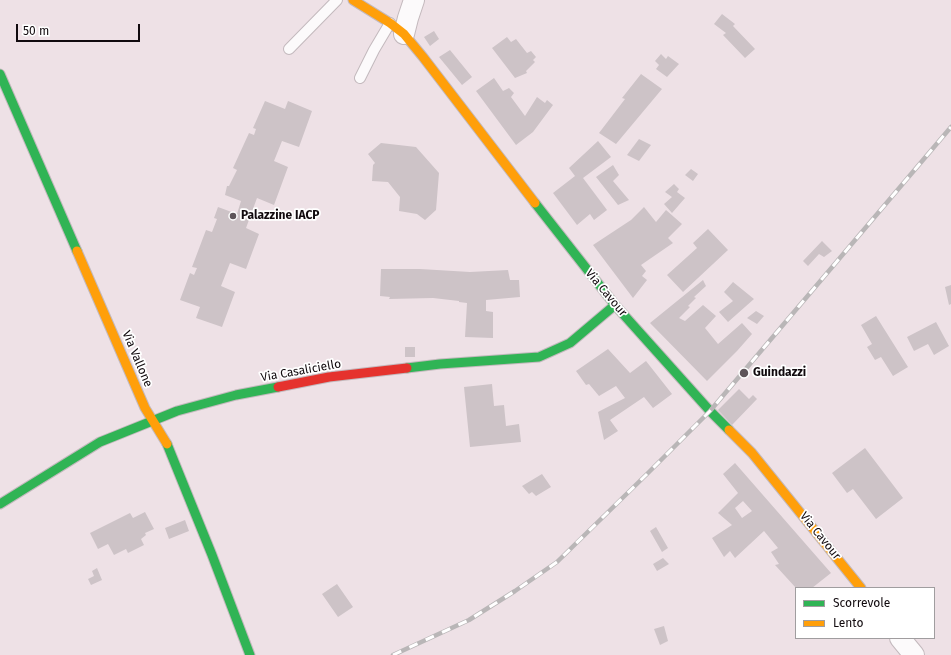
<!DOCTYPE html>
<html>
<head>
<meta charset="utf-8">
<style>
	body { margin:0 }
	#map { position:relative; width:951px; height:655px; overflow:hidden; background:#eee1e6; font-family:"Fira Sans",sans-serif }
	canvas { display:block }
	.legend { position:absolute; left:795px; top:587px; width:140px; height:52px; box-sizing:border-box; background:#fff; border:1px solid #a09d9f; margin:0; padding:5px 7px; list-style:none; font-size:12px; color:#110a0e }
	.legend li { display:flex; align-items:center; gap:8px; height:20px }
	.legend b { width:20px; border:1px solid #a09d9f }
	.scale { position:absolute; left:16px; top:24px; width:124px; height:18px; box-sizing:border-box; border:2px solid #110a0e; border-top:0; padding-left:5px; font-size:12px; line-height:14px; white-space:nowrap; color:#110a0e; -webkit-text-stroke:3px #fff; paint-order:stroke }
</style>
</head>
<body>
<div id="map">
<canvas width="951" height="655"></canvas>
<ul class="legend">
<li><b style="height:5px;background:#30b455"></b>Scorrevole</li>
<li><b style="height:5px;background:#ff9f0a"></b>Lento</li>
</ul>
<div class="scale">50 m</div>
</div>
<script>
const c = document.querySelector('canvas').getContext('2d');
c.lineJoin = 'round';
function paint(path, color) { c.fillStyle = color; c.fill(path, 'evenodd'); }
const poly = rows => new Path2D(rows.map(r => 'M' + r).join(''));
function stroke(path, color, width, dash) { c.strokeStyle = color; c.lineWidth = width; c.lineCap = dash ? 'butt' : 'round'; c.setLineDash(dash || []); c.stroke(path); }
function label(font, color, halo, rows, align = 'center') {
  c.font = font + ' "Fira Sans",sans-serif'; c.lineWidth = 3.5; c.setLineDash([]); c.textBaseline = 'middle'; c.strokeStyle = halo; c.fillStyle = color; for (const [text, x, y, turn = 0] of rows) {
    c.save(); c.translate(x, y); c.rotate((+turn || 0) * Math.PI / 180); c.textAlign = isNaN(turn) ? turn : align; if (halo) c.strokeText(text, 0, 0); c.fillText(text, 0, 0); c.restore();
  }
}
paint(poly([
	[722,14,735,24,733,26,755,49,745,58,723,35,726,33,714,24],
	[434,31,439,39,430,46,424,37],
	[507,37,511,42,516,39,527,53,531,51,536,57,533,60,535,62,526,71,527,73,515,78,492,48],
	[450,50,472,77,462,85,439,57],
	[661,54,666,59,668,56,679,64,667,77,656,69,659,65,655,61],
	[641,74,662,89,616,144,599,133,625,99,622,98],
	[494,78,503,91,509,88,514,93,511,97,525,116,537,97,545,103,547,100,553,105,533,132,516,145,476,91],
	[265,101,285,109,288,101,312,111,299,147,282,141,274,161,288,167,274,205,257,198,246,228,259,234,246,269,230,263,221,286,235,292,222,327,196,318,200,307,180,300,190,273,194,275,197,268,192,267,206,230,212,232,217,219,214,218,218,207,237,214,241,201,225,195,227,186,229,186,237,170,233,168,249,133,254,135,256,129,253,128],
	[639,139,651,145,639,161,627,155],
	[598,141,611,157,583,178,607,210,594,220,590,214,577,225,553,193,575,176,569,168],
	[381,143,416,147,439,173,436,210,425,220,417,214,399,211,400,197,388,182,372,181,373,165,375,163,368,154],
	[613,165,619,175,613,181,629,200,618,205,596,177],
	[691,169,698,174,693,181,685,175],
	[674,184,679,189,677,192,685,198,672,213,664,204,672,197,665,192],
	[644,207,656,222,666,210,682,224,668,238,673,243,641,265,646,271,642,276,647,280,633,298,593,245,631,220],
	[708,229,728,250,683,292,667,275,697,248,693,243],
	[822,241,832,251,824,257,819,254,808,266,803,261],
	[381,269,420,269,470,272,508,270,510,280,519,280,520,297,486,300,486,311,493,312,493,338,465,337,467,303,459,302,459,301,433,298,389,299,390,297,380,296],
	[703,280,706,286,694,297,696,298,688,306,690,307,679,318,685,321,703,305,716,316,705,328,718,344,742,323,752,334,737,351,707,381,650,323],
	[733,282,754,299,728,322,719,312,733,301,724,292],
	[951,285,951,304,949,305,945,287],
	[756,311,764,316,757,324,747,318],
	[876,316,908,367,893,376,881,357,875,360,867,347,872,344,861,325],
	[936,322,949,346,934,355,928,344,914,351,907,337],
	[405,347,415,347,415,357,405,357],
	[608,349,630,373,646,361,672,394,653,408,644,397,610,420,618,431,604,440,598,412,625,398,616,386,599,396,589,384,586,385,576,371],
	[492,384,494,406,504,405,506,426,519,424,521,442,470,447,464,387],
	[739,389,749,399,753,395,757,399,732,425,718,410],
	[865,448,903,498,876,519,853,489,847,493,832,473],
	[735,463,831,573,812,588,796,588,775,565,779,564,771,552,778,548,764,531,735,558,730,551,724,557,712,538,732,525,718,513,738,493,723,474],
	[743,501,752,511,742,518,735,508],
	[542,474,551,487,536,496,532,492,529,494,522,486],
	[145,512,154,529,145,533,146,535,141,539,144,545,128,553,126,549,114,555,108,544,98,549,90,533,130,513,133,518],
	[185,520,189,531,169,539,165,528],
	[656,527,668,548,662,552,650,531],
	[663,558,669,564,657,571,653,564],
	[97,568,102,580,91,585,88,579,94,576,92,571],
	[337,584,353,607,338,617,322,594],
	[664,626,668,641,660,645,654,629]
]), '#cdc3c7');
const lane = poly([
	[289,49,337,0],
	[360,78,374,50,390,23]
]);
const street = poly([
	[404,34,408,18,414,0],
	[900,638,914,655]
]);
const fast = poly([
	[0,74,77,251],
	[535,203,615,305,710,411,729,430],
	[407,368,440,364,539,357,570,343,615,305],
	[167,444,212,555,250,655],
	[0,504,100,442,177,411,236,395,278,387]
]);
const slow = poly([
	[353,0,390,23,404,34,423,57,535,203],
	[77,251,145,408,167,444],
	[729,430,752,453,861,588]
]);
const jam = poly([
	[278,387,329,377,407,368]
]);
stroke(lane, '#c3b9bd', 12);
stroke(street, '#c3b9bd', 22);
stroke(fast, '#c3b9bd', 11);
stroke(slow, '#c3b9bd', 11);
stroke(jam, '#c3b9bd', 11);
stroke(lane, '#fcfafb', 10);
stroke(street, '#fcfafb', 20);
stroke(fast, '#30b455', 9);
stroke(slow, '#ff9f0a', 9);
stroke(jam, '#e5322d', 9);
const rail = poly([
	[393,655,469,620,515,591,557,562,647,474,710,411,951,127]
]);
stroke(rail, '#b9b6b7', 4.5);
stroke(rail, '#fff', 3, [9]);
for (const [x, y, r, color] of [
	[233,216,4,"#5e555a"],
	[744,373,5,"#5e555a"]
]) { const dot = new Path2D(); dot.arc(x, y, r, 0, 2 * Math.PI); c.fillStyle = color; c.fill(dot); stroke(dot, '#fff', 1.5); }
label('bold 12px', '#110a0e', '#fff', [
	["Palazzine IACP",241,216],
	["Guindazzi",753,373]
], 'left');
label('12px', '#110a0e', '#fff', [
	["Via Cavour",606,293,50],
	["Via Vallone",137,359,67],
	["Via Casaliciello",301,371,-10],
	["Via Cavour",820,536,51]
]);
</script>
</body>
</html>
